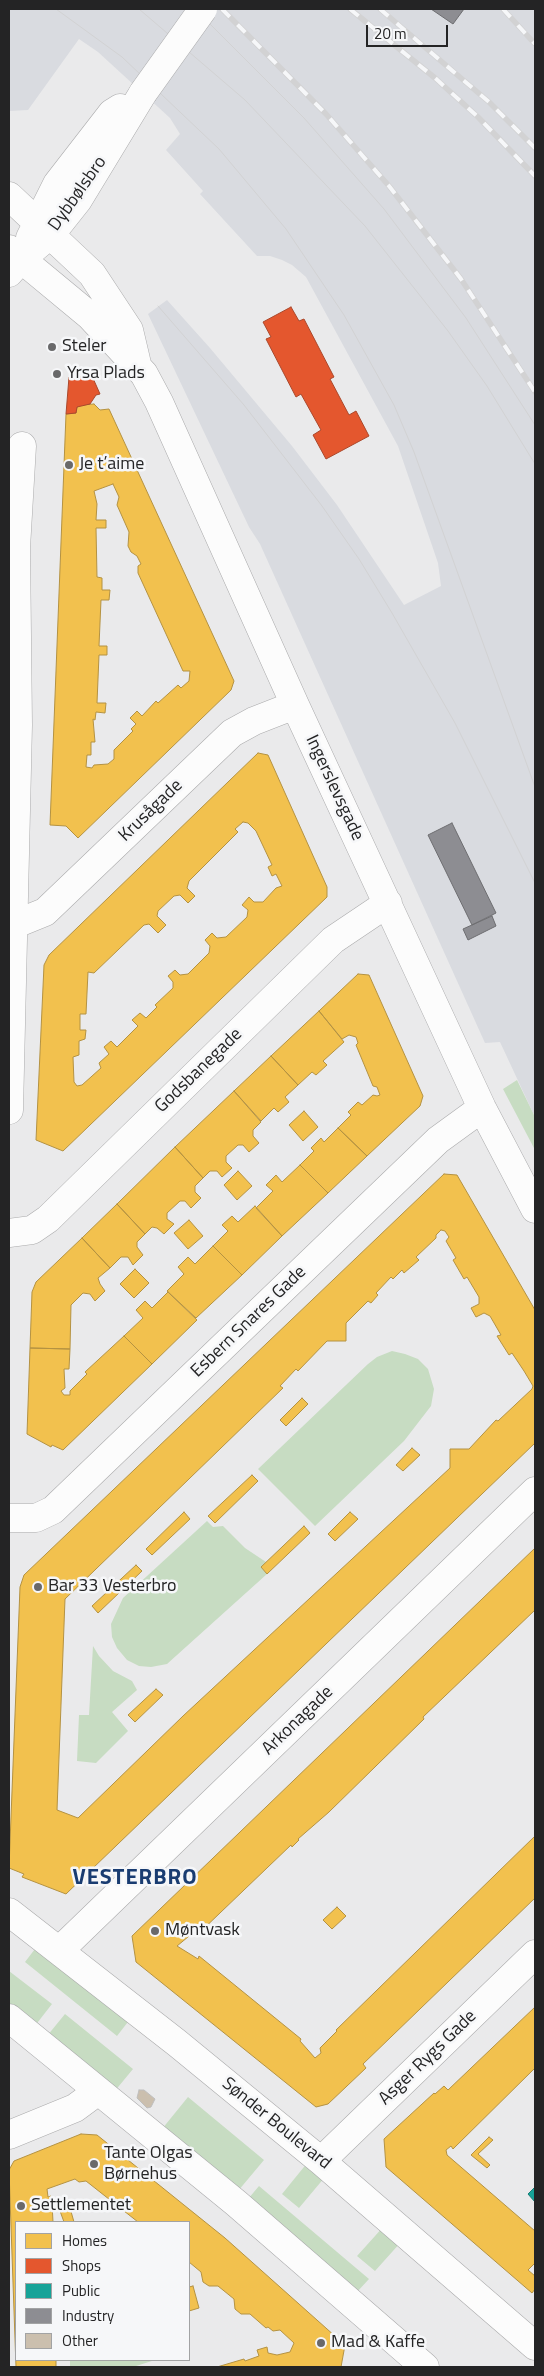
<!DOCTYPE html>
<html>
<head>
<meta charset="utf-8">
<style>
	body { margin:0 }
	#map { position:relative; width:544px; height:2376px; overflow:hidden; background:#eaeaeb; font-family:"Titillium Web",sans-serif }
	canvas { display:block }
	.frame { position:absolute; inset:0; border:10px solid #242425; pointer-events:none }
	.legend { position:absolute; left:15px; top:2221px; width:175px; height:140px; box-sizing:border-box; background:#f6f7f9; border:1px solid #a2a3a4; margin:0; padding:6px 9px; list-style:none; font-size:15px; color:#242425 }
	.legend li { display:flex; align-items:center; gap:10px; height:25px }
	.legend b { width:25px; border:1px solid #a2a3a4 }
	.scale { position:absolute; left:366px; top:25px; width:82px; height:22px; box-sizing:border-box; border:2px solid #242425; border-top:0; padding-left:6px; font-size:15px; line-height:18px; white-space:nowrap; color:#242425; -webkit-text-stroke:4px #f6f7f9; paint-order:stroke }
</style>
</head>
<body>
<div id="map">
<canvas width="544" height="2376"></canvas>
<div class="frame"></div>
<ul class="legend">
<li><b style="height:14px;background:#f2c14e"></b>Homes</li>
<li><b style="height:14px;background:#e4572e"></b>Shops</li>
<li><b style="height:14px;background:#17a398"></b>Public</li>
<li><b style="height:14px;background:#8d8d92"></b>Industry</li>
<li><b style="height:14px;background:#cbbfae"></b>Other</li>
</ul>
<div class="scale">20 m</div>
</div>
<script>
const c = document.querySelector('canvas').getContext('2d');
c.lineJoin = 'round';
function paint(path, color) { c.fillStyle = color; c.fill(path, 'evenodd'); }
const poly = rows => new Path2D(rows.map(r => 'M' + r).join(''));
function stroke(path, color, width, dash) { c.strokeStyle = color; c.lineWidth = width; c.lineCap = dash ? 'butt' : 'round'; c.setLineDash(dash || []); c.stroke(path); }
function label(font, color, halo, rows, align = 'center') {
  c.font = font + ' "Titillium Web",sans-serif'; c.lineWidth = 5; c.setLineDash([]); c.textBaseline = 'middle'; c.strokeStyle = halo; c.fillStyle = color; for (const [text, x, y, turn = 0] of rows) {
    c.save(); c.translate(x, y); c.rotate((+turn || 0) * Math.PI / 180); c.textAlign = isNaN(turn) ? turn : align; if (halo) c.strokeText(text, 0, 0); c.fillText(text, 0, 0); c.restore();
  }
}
paint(poly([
	[9,9,535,9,535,1117,500,1042,485,1043,260,544,249,527,148,314,167,300,210,348,292,446,337,505,404,605,441,586,438,563,398,446,306,277,292,265,282,260,270,256,257,256,200,194,203,191,166,150,180,134,170,118,98,52,79,39,28,110,9,111]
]), '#d9dbe0');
paint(poly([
	[517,1080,535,1117,535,1150,503,1089],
	[392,1351,405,1354,418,1359,428,1369,434,1389,431,1406,404,1441,315,1526,258,1469,368,1364,377,1357],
	[207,1521,213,1527,223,1526,245,1548,266,1562,261,1567,267,1574,167,1664,151,1667,139,1666,127,1660,117,1648,112,1637,111,1624,123,1598],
	[93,1646,99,1656,113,1671,132,1681,137,1690,112,1712,128,1731,96,1763,77,1761,79,1715,89,1715],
	[38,1945,131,2018,117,2036,25,1962],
	[9,1971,52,2004,34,2027,9,2008],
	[65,2014,133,2069,114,2092,47,2036],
	[188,2097,264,2160,238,2191,162,2129],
	[308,2162,325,2177,299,2208,282,2194],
	[259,2186,369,2279,357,2292,248,2199],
	[384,2226,401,2242,375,2271,357,2256],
	[70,2360,155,2360,133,2367,70,2367]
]), '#c7dcc2');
const homes = poly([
	[94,404,100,410,109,409,234,681,231,690,78,838,66,826,50,825,66,414,76,413,77,407,81,405,94,404],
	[113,484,119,497,117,505,129,532,128,546,131,552,137,556,141,564,138,566,138,573,183,671,190,671,189,681,181,688,178,685,158,703,156,701,142,716,137,711,130,718,136,724,131,729,133,731,114,750,114,759,108,764,94,765,92,768,86,767,87,755,91,755,91,742,95,742,93,719,95,720,96,712,105,713,106,703,97,703,99,655,107,655,107,646,99,646,101,600,109,600,110,590,102,590,102,578,97,577,96,528,106,528,106,520,96,520,97,504,94,491,113,484],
	[258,753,268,755,327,887,327,897,63,1151,36,1140,44,965,49,955,258,753],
	[243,822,248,823,256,831,272,865,268,867,272,876,276,874,282,886,276,888,263,902,254,902,249,897,242,905,248,910,247,917,226,937,217,938,212,933,205,940,210,946,209,953,188,974,180,975,175,970,168,976,173,982,173,988,155,1005,157,1007,146,1018,140,1013,132,1020,138,1026,117,1047,111,1041,104,1047,109,1054,99,1063,101,1068,82,1085,77,1086,74,1082,73,1057,79,1055,79,1041,85,1039,86,1030,80,1030,80,1014,86,1014,88,972,94,973,144,925,149,924,158,933,166,925,157,916,158,911,174,896,180,895,188,903,195,896,187,888,189,881,238,832,235,829,243,822],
	[358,974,369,975,423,1096,420,1106,367,1156,338,1128,351,1115,348,1112,358,1102,362,1105,373,1095,377,1096,380,1095,377,1087,373,1086,356,1045,358,1043,356,1037,349,1035,342,1039,319,1011,358,974],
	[319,1011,344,1042,323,1061,327,1065,316,1075,312,1072,298,1085,271,1056,319,1011],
	[271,1056,298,1085,285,1097,289,1102,278,1112,274,1108,261,1121,234,1091,271,1056],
	[234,1091,261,1122,253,1130,253,1136,259,1143,249,1152,243,1145,238,1145,226,1156,226,1162,232,1168,222,1177,217,1171,210,1171,203,1178,175,1147,234,1091],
	[304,1111,318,1127,303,1141,289,1125,304,1111],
	[338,1128,367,1156,328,1193,300,1165,314,1151,311,1148,321,1138,324,1142,338,1128],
	[175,1147,203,1178,195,1186,195,1192,201,1198,191,1208,185,1201,180,1201,167,1213,167,1219,174,1224,164,1234,157,1228,152,1227,145,1234,117,1204,175,1147],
	[300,1165,328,1193,282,1236,256,1208,273,1191,266,1185,276,1175,282,1182,300,1165],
	[238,1171,252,1186,237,1200,224,1185,238,1171],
	[444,1174,457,1175,535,1310,535,1443,66,1894,22,1877,24,1874,9,1868,20,1587,24,1575,444,1174],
	[441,1230,445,1231,449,1237,446,1241,456,1258,453,1260,464,1279,467,1277,479,1297,479,1304,471,1308,476,1317,484,1313,490,1316,501,1335,497,1336,509,1355,512,1353,524,1371,533,1386,532,1389,498,1421,496,1420,469,1449,450,1449,450,1468,183,1716,78,1818,57,1810,65,1599,283,1388,280,1386,296,1369,298,1371,327,1341,346,1341,346,1323,368,1301,371,1303,378,1295,376,1293,391,1277,393,1279,402,1270,404,1273,419,1260,416,1257,436,1238,436,1235,441,1230],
	[117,1204,145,1234,137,1242,137,1247,143,1255,133,1265,128,1257,121,1257,110,1268,82,1238,117,1204],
	[255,1206,282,1236,242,1275,213,1246,228,1231,222,1225,232,1216,238,1222,255,1206],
	[189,1220,203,1236,188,1249,174,1233,189,1220],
	[82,1238,110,1268,98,1278,100,1284,105,1291,95,1301,90,1294,83,1293,71,1305,70,1349,30,1348,32,1292,36,1282,82,1238],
	[213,1246,242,1275,196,1318,167,1291,184,1274,178,1267,188,1257,195,1264,213,1246],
	[135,1269,149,1283,134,1298,120,1284,135,1269],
	[168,1292,197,1320,152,1364,124,1336,143,1318,136,1310,145,1301,152,1308,168,1292],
	[124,1336,152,1364,63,1450,52,1445,51,1447,27,1434,30,1348,70,1349,69,1369,64,1369,65,1388,61,1391,64,1395,70,1395,70,1391,87,1374,85,1372,124,1336],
	[302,1398,308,1404,286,1426,280,1420,302,1398],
	[412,1448,420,1455,403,1471,396,1465,412,1448],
	[252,1475,258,1481,215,1523,208,1516,252,1475],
	[184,1512,190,1519,152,1555,146,1549,184,1512],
	[350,1512,358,1519,335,1541,328,1534,350,1512],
	[304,1526,310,1533,267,1574,261,1567,304,1526],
	[535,1548,535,1610,423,1717,424,1719,329,1812,298,1839,299,1840,292,1847,291,1845,197,1935,194,1932,177,1946,198,1959,199,1956,301,2039,300,2041,315,2058,321,2053,320,2048,337,2031,336,2030,535,1836,535,1898,363,2064,366,2068,328,2104,316,2107,136,1962,132,1936,535,1548],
	[136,1565,142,1571,98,1613,92,1606,136,1565],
	[156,1689,163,1695,135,1722,128,1715,156,1689],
	[337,1907,346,1916,332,1929,323,1920,337,1907],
	[535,2007,535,2068,453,2149,451,2146,446,2150,447,2155,535,2231,535,2263,528,2270,535,2276,535,2289,532,2293,386,2167,384,2139,434,2093,435,2094,444,2086,448,2090,535,2007],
	[81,2134,97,2135,225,2238,345,2345,341,2367,217,2367,244,2359,245,2361,259,2356,257,2350,267,2347,268,2353,277,2355,290,2352,294,2343,280,2330,273,2331,268,2327,266,2328,250,2314,241,2314,235,2309,234,2299,218,2286,209,2286,203,2282,201,2272,189,2262,189,2222,138,2222,86,2181,79,2182,75,2179,47,2189,48,2197,51,2196,52,2203,53,2222,16,2222,16,2360,56,2360,56,2367,16,2367,9,2170,14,2161,81,2134],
	[489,2137,493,2140,478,2154,490,2165,487,2168,471,2155,489,2137],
	[70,2208,74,2222,64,2222,60,2211,70,2208],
	[193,2286,199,2308,189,2311,189,2287,193,2286]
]);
paint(homes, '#f2c14e');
stroke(homes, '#b49242', 1);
const shops = poly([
	[291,307,299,321,304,319,334,377,330,379,349,415,356,411,369,436,326,459,313,435,321,430,301,394,296,397,266,339,271,337,263,322,291,307],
	[92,376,100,394,96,395,90,404,77,407,76,413,66,414,69,377,92,376]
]);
paint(shops, '#e4572e');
stroke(shops, '#aa482b', 1);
const public = poly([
	[535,2187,535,2202,528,2194,535,2187]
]);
paint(public, '#17a398');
stroke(public, '#1b7d76', 1);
const industry = poly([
	[431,9,464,9,453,24,431,9],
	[452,823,496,913,472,925,428,835,452,823],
	[492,916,496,926,468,940,463,929,492,916]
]);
paint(industry, '#8d8d92');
stroke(industry, '#6e6e71', 1);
const building = poly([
	[139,2090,144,2090,155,2099,151,2107,147,2108,137,2098,139,2090]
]);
paint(building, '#cbbfae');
stroke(building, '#bebebe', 1);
const minor = poly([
	[9,196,92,274,129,330,137,364],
	[30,238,57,184,112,113,120,108],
	[9,249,90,316,144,374,159,402,295,705,482,1108,535,1209],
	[9,273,20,260,51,234,78,200,143,93],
	[13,925,45,912,232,733,254,721,295,705],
	[9,1110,18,725,16,548,22,446],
	[9,1233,32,1230,48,1219,333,940,388,903],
	[9,1518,36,1518,53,1510,438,1140,482,1108],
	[9,1912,177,2043,321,2161,535,2346],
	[60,1950,535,1491],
	[9,2018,236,2203,425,2367],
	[9,2135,75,2108,98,2091],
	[321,2161,535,1954]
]);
stroke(minor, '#aaaaab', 29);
stroke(minor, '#fcfcfc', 28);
stroke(poly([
	[56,9,122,57,219,149,286,229,344,315,394,405,414,452,535,787],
	[139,9,245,100,365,226,448,331,487,386,535,464],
	[195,9,304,118,384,209,466,318,535,425],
	[158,306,244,405,322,506,359,559,392,613,455,723,535,883]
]), '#d2d2d3', 1);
const rail = poly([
	[222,9,326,114,389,186,461,279,535,392],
	[350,9,435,78,478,117,535,176],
	[380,9,489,102,535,148],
	[503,9,535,44]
]);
stroke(rail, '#d2d2d3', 5.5);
stroke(rail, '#f6f7f9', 4, [11]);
const minorBridge = poly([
	[143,93,203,9]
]);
stroke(minorBridge, '#aaaaab', 29, []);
stroke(minorBridge, '#fcfcfc', 28);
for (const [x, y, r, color] of [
	[52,347,5,"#69696a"],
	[57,374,5,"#69696a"],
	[69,465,5,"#69696a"],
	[38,1587,5,"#69696a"],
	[155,1931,5,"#69696a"],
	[94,2164,5,"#69696a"],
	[21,2206,5,"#69696a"],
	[321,2343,5,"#69696a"]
]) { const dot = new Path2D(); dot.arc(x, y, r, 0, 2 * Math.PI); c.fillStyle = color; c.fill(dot); stroke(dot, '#f6f7f9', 2); }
label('18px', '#242425', '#f6f7f9', [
	["Dybbølsbro",78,194,-55],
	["Ingerslevsgade",334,788,65],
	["Krusågade",151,811,-44],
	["Godsbanegade",199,1071,-44],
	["Esbern Snares Gade",249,1322,-44],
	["Arkonagade",298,1721,-44],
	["Asger Rygs Gade",428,2058,-44],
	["Sønder Boulevard",276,2124,39]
]);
label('18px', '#242425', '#f6f7f9', [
	["Steler",62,347],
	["Yrsa Plads",67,374],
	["Je t’aime",79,465],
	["Bar 33 Vesterbro",48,1587],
	["Møntvask",165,1931],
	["Tante Olgas",104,2154],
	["Børnehus",104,2175],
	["Settlementet",31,2206],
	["Mad & Kaffe",331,2343]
], 'left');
c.letterSpacing = '1px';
label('bold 22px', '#193c71', '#f6f7f9', [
	["VESTERBRO",135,1879]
]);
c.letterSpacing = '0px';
</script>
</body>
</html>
